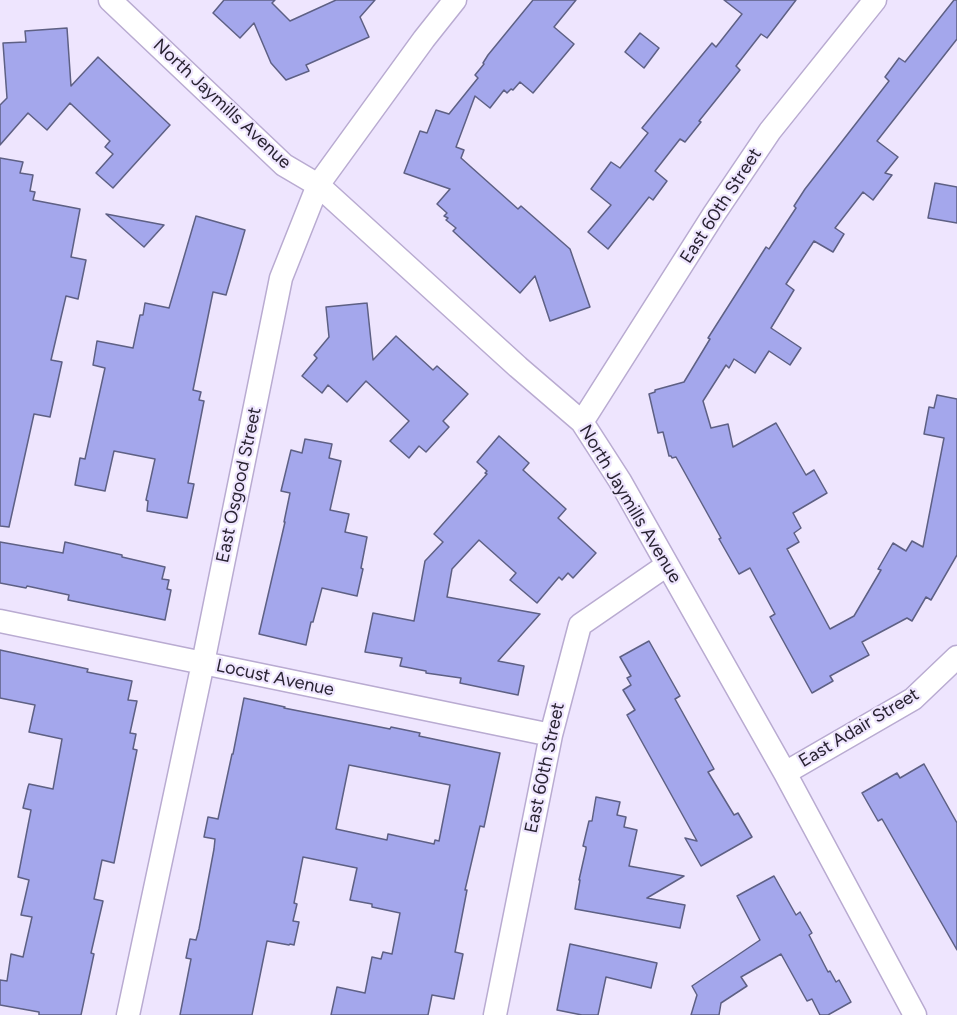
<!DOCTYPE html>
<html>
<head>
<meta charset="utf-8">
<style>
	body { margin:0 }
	canvas { display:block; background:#eee5fe }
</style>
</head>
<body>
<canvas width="957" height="1015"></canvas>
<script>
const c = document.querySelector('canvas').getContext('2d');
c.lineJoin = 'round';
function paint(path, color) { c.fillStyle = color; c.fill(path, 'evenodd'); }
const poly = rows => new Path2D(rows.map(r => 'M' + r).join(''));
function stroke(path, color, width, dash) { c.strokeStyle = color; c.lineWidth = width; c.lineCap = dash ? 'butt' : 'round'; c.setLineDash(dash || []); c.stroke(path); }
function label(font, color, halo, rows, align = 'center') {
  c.font = font + ' Figtree,sans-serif'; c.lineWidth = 4.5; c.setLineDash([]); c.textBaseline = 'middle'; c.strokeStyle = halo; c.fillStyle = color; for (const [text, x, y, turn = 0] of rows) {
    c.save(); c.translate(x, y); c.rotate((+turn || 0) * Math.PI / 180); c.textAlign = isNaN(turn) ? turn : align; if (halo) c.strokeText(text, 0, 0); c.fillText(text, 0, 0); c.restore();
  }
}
const building = poly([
	[224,0,275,0,272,3,290,21,336,0,375,0,360,17,369,37,306,65,309,71,286,80,271,63,254,23,240,38,213,13,224,0],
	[533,0,576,0,554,27,574,44,533,93,520,82,513,90,511,89,507,93,504,90,490,108,475,96,456,147,464,150,461,158,518,209,521,206,570,249,590,307,550,321,535,276,520,293,453,231,456,228,446,220,448,218,444,216,447,213,437,204,450,189,404,173,420,131,427,133,436,110,449,114,478,78,475,75,484,64,483,63,488,55,533,0],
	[724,0,796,0,767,38,761,34,736,66,740,70,699,121,701,122,685,142,680,139,655,171,667,181,653,200,649,197,608,249,588,232,611,205,591,189,611,162,620,168,648,133,642,128,712,43,716,47,742,14,724,0],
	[954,0,957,0,957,39,877,141,898,157,885,173,892,175,873,200,863,192,835,228,844,234,833,252,814,241,786,284,794,290,771,328,801,348,790,365,769,351,755,373,734,359,729,368,726,365,703,401,711,428,728,424,733,447,776,423,806,475,814,470,827,493,793,513,801,528,794,533,799,542,787,549,830,629,854,616,881,570,878,569,893,543,906,551,912,541,923,547,944,438,924,434,929,407,934,408,937,395,957,399,957,555,931,600,926,597,912,621,907,618,862,642,869,655,830,676,833,681,812,693,770,617,775,614,750,568,739,574,719,539,721,538,676,457,672,458,671,456,669,456,663,432,658,433,649,394,655,392,655,390,684,382,710,339,708,338,766,247,769,249,796,208,794,206,805,189,889,81,885,77,899,58,905,62,954,0],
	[67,28,71,86,98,57,170,125,113,188,96,173,113,154,105,147,110,141,70,103,47,130,28,113,0,145,0,105,7,98,3,43,26,42,25,31,67,28],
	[640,33,659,48,644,68,625,52,640,33],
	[0,158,23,162,20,173,33,175,30,191,35,192,33,200,80,209,71,257,86,260,78,299,66,296,51,360,62,362,50,417,34,414,9,527,0,526,0,158],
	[935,183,957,187,957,223,928,218,935,183],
	[106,214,164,225,144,247,106,214],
	[196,216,245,230,226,295,213,292,193,390,201,392,199,400,204,401,188,483,194,484,187,518,147,511,148,501,146,500,155,459,114,451,105,491,75,485,80,458,85,459,105,368,93,365,97,341,133,348,140,315,143,315,145,303,169,308,196,216],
	[367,303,373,360,396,336,433,370,437,366,468,394,443,421,449,427,426,452,419,446,409,458,390,441,409,421,366,381,347,402,328,385,322,393,302,376,317,358,314,355,329,337,326,307,367,303],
	[499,436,529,463,523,470,566,509,558,518,596,553,573,578,568,573,562,580,559,577,537,603,510,580,516,573,479,540,452,569,447,597,540,614,498,661,524,666,518,695,460,683,461,678,426,673,426,671,400,666,402,658,365,652,373,613,414,621,425,561,443,542,434,534,487,474,485,473,487,471,477,462,499,436],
	[305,439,332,444,329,458,341,461,330,510,349,514,345,532,367,537,361,568,363,569,357,596,322,588,313,622,311,622,306,645,259,634,285,522,284,522,290,493,281,491,291,450,302,453,305,439],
	[0,542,63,553,65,542,122,555,122,557,165,567,162,579,169,580,167,589,171,590,165,620,68,600,69,595,27,586,26,588,0,583,0,542],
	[649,641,680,696,675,699,714,769,708,772,734,815,738,813,752,837,701,866,685,838,697,841,627,715,635,710,623,690,631,685,627,678,631,676,620,657,649,641],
	[0,650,88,669,87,672,132,681,128,700,137,701,130,733,136,734,133,749,137,750,114,863,102,860,94,899,103,901,91,953,94,954,81,1015,39,1015,39,1012,0,1005,0,980,7,981,11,954,23,957,32,917,21,915,29,880,18,877,31,810,23,808,28,787,29,784,53,789,62,739,29,732,35,705,0,698,0,650],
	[244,698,285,707,284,708,390,729,391,727,420,733,419,736,500,753,484,827,480,826,465,890,467,890,455,952,463,954,454,999,432,995,428,1015,331,1015,337,987,365,993,372,957,381,959,383,952,392,954,400,913,372,907,372,904,350,900,357,868,303,857,294,903,297,904,293,921,299,922,294,945,290,944,289,945,267,941,252,1015,180,1015,191,959,186,958,190,939,196,940,199,929,214,849,215,839,204,837,208,817,218,819,232,754,233,754,244,698],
	[349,765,450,785,439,841,435,840,434,844,388,834,387,840,336,829,349,765],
	[924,764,957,823,957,950,882,819,878,821,862,793,897,773,900,778,924,764],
	[596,797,620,802,617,815,626,817,624,827,637,830,629,866,684,876,647,898,685,905,680,928,575,909,580,880,579,880,586,849,586,847,583,846,589,821,592,821,596,797],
	[774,876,796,915,800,912,812,933,809,935,828,972,830,971,836,982,839,980,851,1002,828,1015,820,1015,812,999,807,1001,781,954,741,977,747,986,721,1003,719,1015,691,1015,697,995,692,986,760,940,737,896,774,876],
	[570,944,657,963,651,988,606,977,598,1015,582,1015,557,1010,570,944]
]);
paint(building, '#a4a7ec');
stroke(building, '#5e6084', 1.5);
const street = poly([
	[110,0,284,165,318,185,518,367,582,422,620,481,785,773,915,1015],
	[582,422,714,214,770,131,875,0],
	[0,621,551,735],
	[785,773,913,699,957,657],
	[128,1015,203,663,281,278,318,185,424,39,455,0],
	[495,1015,551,735,580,625,667,565]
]);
stroke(street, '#b9abd1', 25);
stroke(street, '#fff', 22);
label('18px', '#292332', '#eee5fe', [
	["North Jaymills Avenue",222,104,43],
	["East 60th Street",721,206,-57],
	["East Osgood Street",239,485,-78],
	["North Jaymills Avenue",630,504,59],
	["Locust Avenue",275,678,12],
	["East Adair Street",859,728,-31],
	["East 60th Street",545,768,-78]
]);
</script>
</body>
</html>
